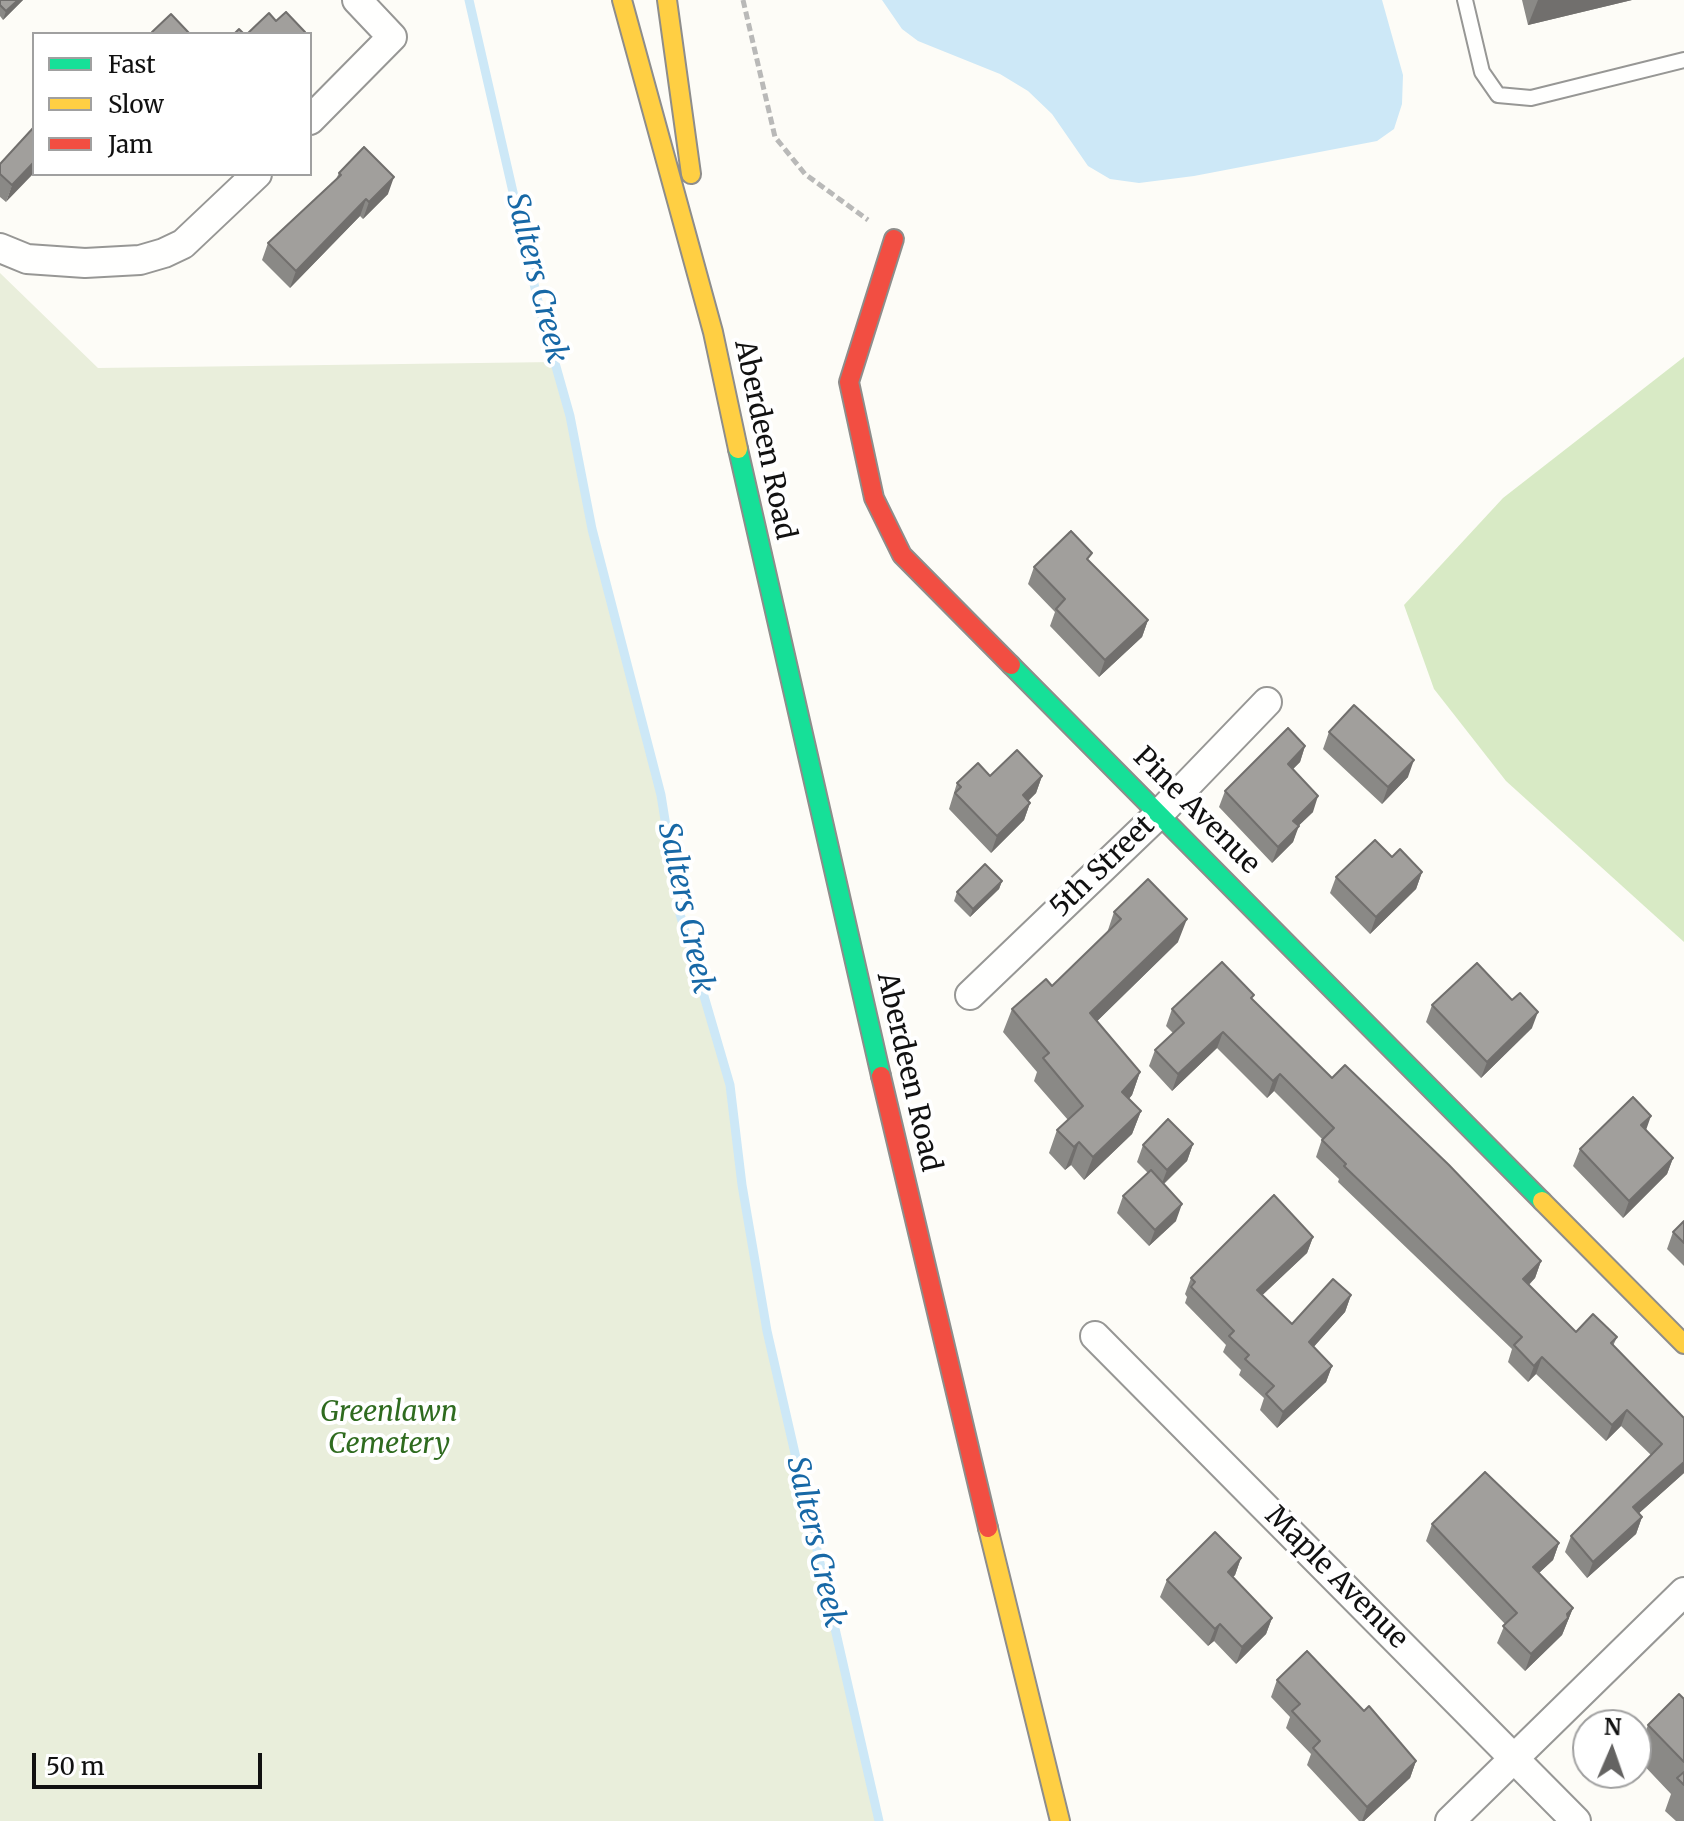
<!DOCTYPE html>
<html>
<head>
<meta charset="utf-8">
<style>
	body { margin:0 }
	#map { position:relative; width:1684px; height:1821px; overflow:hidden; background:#fdfcf7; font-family:Merriweather,serif }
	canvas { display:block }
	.legend { position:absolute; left:32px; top:32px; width:280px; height:144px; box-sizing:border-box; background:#fff; border:2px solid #a0a0a0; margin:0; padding:10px 14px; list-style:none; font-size:24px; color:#111 }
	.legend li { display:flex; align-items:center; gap:16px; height:40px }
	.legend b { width:40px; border:2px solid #a0a0a0 }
	.north { position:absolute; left:1572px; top:1709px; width:80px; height:80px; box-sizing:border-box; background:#fff; border:2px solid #a0a0a0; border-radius:50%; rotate:2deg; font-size:22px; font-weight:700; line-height:32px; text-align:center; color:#111 }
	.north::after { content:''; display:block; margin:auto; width:28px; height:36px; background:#646362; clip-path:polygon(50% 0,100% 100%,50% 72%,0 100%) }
	.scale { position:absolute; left:32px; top:1753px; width:230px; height:36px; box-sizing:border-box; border:4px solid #111; border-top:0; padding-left:10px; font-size:24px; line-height:28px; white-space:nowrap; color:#111; -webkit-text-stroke:6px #fff; paint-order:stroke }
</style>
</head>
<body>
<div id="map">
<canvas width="1684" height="1821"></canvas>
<ul class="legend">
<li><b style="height:10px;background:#16e098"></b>Fast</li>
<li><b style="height:10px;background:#ffcf43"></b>Slow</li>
<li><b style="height:10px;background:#f24e42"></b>Jam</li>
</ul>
<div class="north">N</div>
<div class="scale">50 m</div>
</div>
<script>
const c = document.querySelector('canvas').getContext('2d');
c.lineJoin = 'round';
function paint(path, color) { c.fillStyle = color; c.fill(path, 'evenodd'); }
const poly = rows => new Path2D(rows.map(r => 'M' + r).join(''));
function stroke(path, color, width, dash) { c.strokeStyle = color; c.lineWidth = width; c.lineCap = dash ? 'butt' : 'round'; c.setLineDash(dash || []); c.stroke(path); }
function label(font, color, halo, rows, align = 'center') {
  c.font = font + ' Merriweather,serif'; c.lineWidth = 8; c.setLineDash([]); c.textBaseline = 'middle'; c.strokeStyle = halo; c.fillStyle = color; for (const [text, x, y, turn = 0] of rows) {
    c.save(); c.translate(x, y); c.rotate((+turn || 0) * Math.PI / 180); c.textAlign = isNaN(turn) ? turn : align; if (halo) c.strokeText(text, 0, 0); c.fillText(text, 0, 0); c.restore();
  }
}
paint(poly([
	[1684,357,1684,942,1506,781,1434,689,1404,605,1503,498]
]), '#d8eac5');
paint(poly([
	[0,273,98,368,555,362,592,529,661,795,680,914,730,1085,742,1185,767,1331,879,1821,0,1821]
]), '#e9eedb');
paint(poly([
	[882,0,1382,0,1403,75,1402,104,1394,129,1377,141,1194,176,1139,183,1110,179,1088,166,1052,114,1028,91,1000,74,918,41,902,29]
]), '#cde8f7');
stroke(poly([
	[469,0,540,310,570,416,592,529,661,795,680,914,730,1085,742,1185,767,1331,879,1821]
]), '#cde8f7', 9);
const lane = poly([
	[1465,0,1482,72,1498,95,1531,98,1684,60]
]);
const street = poly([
	[310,120,392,37,357,0],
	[0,248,27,259,85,263,140,260,164,253,183,244,257,174],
	[970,995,1159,814,1267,702],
	[1095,1336,1576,1821],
	[1450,1821,1684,1592]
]);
const fast = poly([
	[738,449,881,1076],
	[1011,665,1542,1201]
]);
const slow = poly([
	[622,0,713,332,738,449],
	[667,0,691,174],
	[1542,1201,1684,1344],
	[988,1528,1060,1821]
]);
const jam = poly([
	[894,239,849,382,874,498,902,555,1011,665],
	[881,1076,988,1528]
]);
stroke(lane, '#979795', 18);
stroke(street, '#979795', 32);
stroke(fast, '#8e8d8b', 22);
stroke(slow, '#8e8d8b', 22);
stroke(jam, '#8e8d8b', 22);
stroke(poly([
	[743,0,775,137,805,174,868,220]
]), '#b9b9b8', 5, [8, 4]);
stroke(lane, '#fffffe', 14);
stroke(street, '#fffffe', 28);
stroke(fast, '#16e098', 18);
stroke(slow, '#ffcf43', 18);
stroke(jam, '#f24e42', 18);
paint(poly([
	[0,0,23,0,3,20,0,16],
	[1522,0,1632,0,1528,25],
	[34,127,6,202,0,197,0,164],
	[339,173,388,194,363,219,360,216,290,288,262,260,268,243,336,179],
	[1089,561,1148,620,1142,637,1099,677,1050,626,1055,612,1028,584,1034,567],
	[1329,732,1408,777,1382,804,1323,749],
	[1305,746,1300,762,1293,769,1313,812,1298,826,1293,842,1272,863,1219,807,1225,791],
	[990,776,1042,776,1036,793,1028,801,1030,803,1024,820,991,853,949,809,957,783],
	[1422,872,1416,889,1370,934,1330,893,1336,877],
	[1002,881,999,889,970,917,954,901,957,892],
	[1114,912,1178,942,1097,1021,1140,1072,1132,1095,1129,1099,1141,1111,1132,1134,1084,1180,1071,1165,1065,1170,1049,1153,1057,1130,1068,1120,1034,1081,1037,1072,1003,1032,1012,1009,1052,986,1107,933],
	[1253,1000,1332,1078,1541,1261,1535,1278,1529,1285,1576,1332,1617,1337,1613,1346,1684,1418,1684,1473,1639,1513,1642,1517,1636,1534,1587,1578,1565,1552,1571,1536,1651,1455,1621,1426,1606,1441,1536,1374,1528,1382,1508,1362,1512,1349,1338,1182,1339,1179,1316,1157,1322,1139,1274,1091,1267,1098,1217,1048,1172,1091,1149,1066,1155,1050,1173,1033,1166,1026,1172,1009],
	[1432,1005,1532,1028,1481,1078,1426,1022],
	[1193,1144,1187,1161,1164,1184,1176,1221,1149,1246,1117,1213,1123,1196,1148,1173,1137,1162,1143,1145],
	[1580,1149,1673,1158,1667,1174,1623,1218,1573,1166],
	[1684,1221,1684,1266,1667,1249,1673,1232],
	[1313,1237,1307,1253,1262,1295,1292,1324,1351,1295,1345,1312,1313,1347,1332,1366,1326,1382,1277,1428,1260,1410,1264,1398,1239,1375,1241,1370,1223,1352,1226,1345,1185,1303,1187,1297,1185,1294,1191,1278],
	[1432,1524,1559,1543,1553,1560,1539,1573,1573,1608,1562,1635,1525,1671,1497,1643,1505,1624,1426,1541],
	[1241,1558,1235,1575,1233,1577,1272,1618,1266,1634,1236,1664,1214,1641,1208,1646,1160,1597,1167,1580],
	[1277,1680,1364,1711,1416,1761,1410,1778,1364,1821,1359,1821,1307,1765,1311,1754,1286,1728,1290,1717,1271,1697],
	[1684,1699,1684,1821,1676,1821,1665,1811,1671,1794,1636,1757,1648,1725]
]), '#8a8986');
paint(poly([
	[18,0,23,0,3,20,6,11],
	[1538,0,1632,0,1528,25],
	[34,162,34,173,6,202,12,185],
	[394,177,388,194,363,219,369,202],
	[366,199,360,216,290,288,296,271],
	[1148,620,1142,637,1099,677,1105,660],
	[1305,746,1300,762,1282,780,1288,764],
	[1414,760,1408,777,1382,804,1388,787],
	[1042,776,1036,793,1017,812,1023,795],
	[1318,796,1313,812,1287,837,1293,821],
	[1030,803,1024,820,991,853,997,836],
	[1299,826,1293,842,1272,863,1278,847],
	[1422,872,1416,889,1370,934,1376,917],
	[1002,881,999,889,970,917,973,909],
	[1187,919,1178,942,1082,1036,1090,1013],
	[1538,1012,1532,1028,1481,1078,1487,1062],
	[1223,1032,1217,1048,1172,1091,1178,1074],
	[1140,1072,1132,1095,1114,1115,1122,1092],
	[1280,1074,1274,1091,1267,1098,1273,1081],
	[1141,1111,1132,1134,1084,1180,1093,1157],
	[1651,1116,1645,1133,1641,1125],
	[1079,1142,1071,1165,1065,1170,1074,1147],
	[1193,1144,1187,1161,1161,1186,1167,1170],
	[1673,1158,1667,1174,1623,1218,1629,1201],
	[1182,1204,1176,1221,1149,1246,1155,1230],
	[1313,1237,1307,1253,1251,1306,1257,1290],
	[1541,1261,1535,1278,1517,1296,1523,1279],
	[1351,1295,1345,1312,1303,1359,1309,1342],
	[1542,1357,1536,1374,1528,1382,1534,1366],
	[1332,1366,1326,1382,1277,1428,1283,1412],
	[1627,1410,1621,1426,1606,1441,1612,1425],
	[1684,1462,1684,1473,1627,1524,1633,1507],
	[1642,1517,1636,1534,1587,1578,1593,1562],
	[1559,1543,1553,1560,1527,1584,1533,1567],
	[1241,1558,1235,1575,1222,1588,1228,1572],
	[1573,1608,1562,1635,1525,1671,1531,1654],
	[1272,1618,1266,1634,1236,1664,1242,1647],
	[1220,1624,1214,1641,1208,1646,1215,1629],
	[1416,1761,1410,1778,1364,1821,1362,1821,1367,1807]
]), '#716f6d');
const building = poly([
	[0,0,18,0,6,11,0,5,0,0],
	[286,12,305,32,303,34,247,34,269,13,276,21,286,12],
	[171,14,189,33,188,34,155,34,152,32,171,14],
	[239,29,244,34,234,34,239,29],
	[34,127,34,162,12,185,0,174,0,164,34,127],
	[364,147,394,177,369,202,366,199,296,271,268,243,341,175,339,173,364,147],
	[1071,531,1092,553,1087,559,1148,620,1105,660,1056,609,1065,599,1034,567,1071,531],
	[1354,705,1414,760,1388,787,1329,732,1354,705],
	[1288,728,1305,746,1288,764,1318,796,1293,821,1299,826,1278,847,1225,791,1288,728],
	[1017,750,1042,776,1023,795,1030,803,997,836,955,793,961,787,957,783,978,763,990,776,1017,750],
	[1375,840,1392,857,1400,849,1422,872,1376,917,1336,877,1375,840],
	[985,864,1002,881,973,909,957,892,985,864],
	[1148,879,1187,919,1090,1013,1140,1072,1122,1092,1141,1111,1093,1157,1079,1142,1074,1147,1057,1130,1083,1106,1043,1058,1049,1053,1012,1009,1046,979,1052,986,1121,919,1114,912,1148,879],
	[1222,962,1254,995,1251,998,1332,1078,1345,1065,1449,1165,1541,1261,1523,1279,1576,1332,1593,1314,1617,1337,1611,1343,1684,1418,1684,1462,1633,1507,1642,1517,1593,1562,1571,1536,1662,1444,1627,1410,1612,1425,1542,1357,1534,1366,1514,1345,1522,1337,1344,1166,1346,1164,1322,1140,1334,1128,1280,1074,1273,1081,1223,1032,1178,1074,1155,1050,1184,1023,1172,1009,1222,962],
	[1477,963,1512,1000,1520,993,1538,1012,1487,1062,1432,1005,1477,963],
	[1633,1097,1651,1116,1641,1125,1673,1158,1629,1201,1580,1149,1633,1097],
	[1168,1119,1193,1144,1167,1170,1143,1145,1168,1119],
	[1151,1170,1182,1204,1155,1230,1123,1196,1151,1170],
	[1274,1195,1313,1237,1257,1290,1292,1324,1333,1279,1351,1295,1309,1342,1332,1366,1283,1412,1266,1394,1274,1386,1245,1359,1249,1355,1229,1336,1234,1331,1191,1287,1195,1282,1191,1278,1274,1195],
	[1684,1221,1684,1243,1673,1232,1684,1221],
	[1485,1472,1559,1543,1533,1567,1573,1608,1567,1614,1568,1618,1531,1654,1503,1626,1517,1613,1432,1524,1485,1472],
	[1215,1532,1241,1558,1228,1572,1272,1618,1242,1647,1220,1624,1215,1629,1167,1580,1215,1532],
	[1307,1651,1364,1711,1369,1706,1416,1761,1367,1807,1313,1748,1320,1741,1292,1711,1300,1704,1277,1680,1307,1651],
	[1679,1694,1684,1699,1684,1762,1648,1725,1679,1694],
	[1684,1772,1684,1785,1677,1778,1684,1772]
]);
paint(building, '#a19f9c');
stroke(building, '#716f6d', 2);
label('28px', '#111', '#fff', [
	["Aberdeen Road",764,440,78],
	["Pine Avenue",1196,811,45],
	["5th Street",1103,867,-44],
	["Aberdeen Road",908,1072,77],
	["Maple Avenue",1336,1578,45]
]);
label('italic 28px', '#2f6b1f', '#fff', [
	["Greenlawn",389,1413],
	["Cemetery",389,1445]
]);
label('italic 30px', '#1768a6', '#fff', [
	["Salters Creek",536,278,76],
	["Salters Creek",685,908,78],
	["Salters Creek",815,1542,77]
]);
</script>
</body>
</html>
